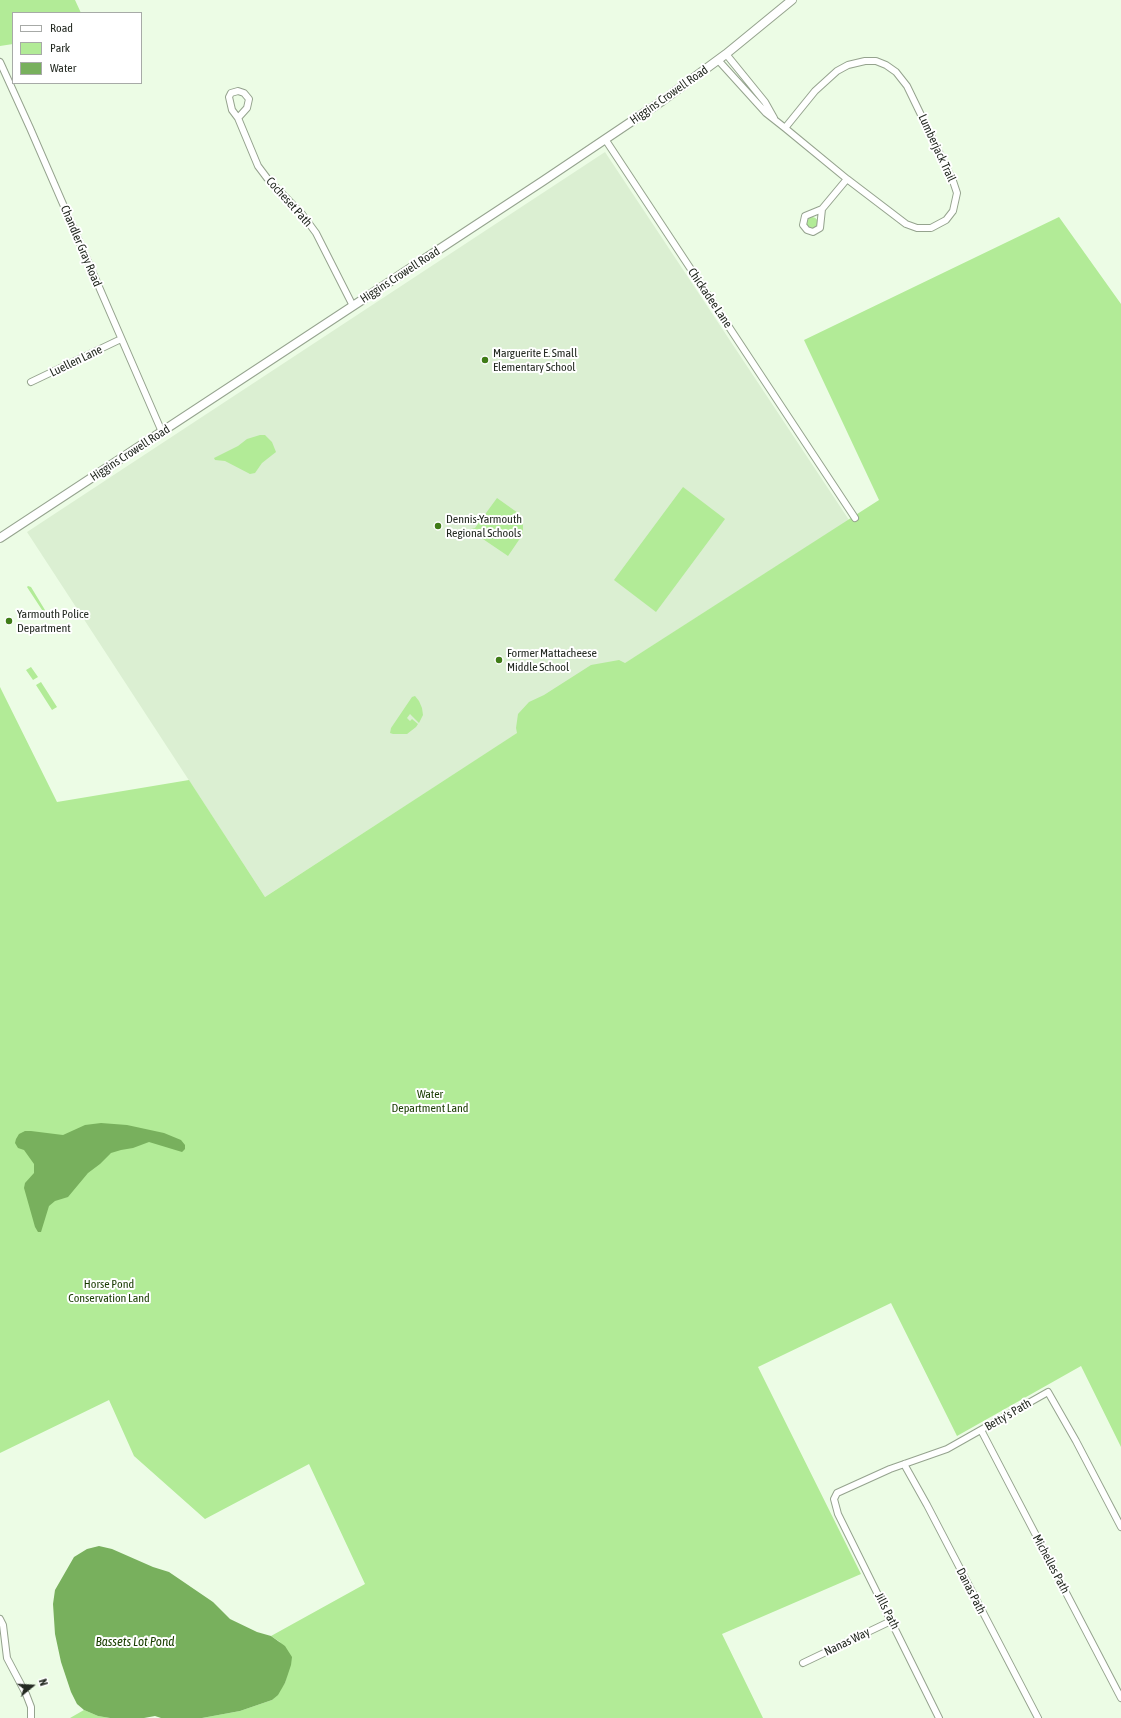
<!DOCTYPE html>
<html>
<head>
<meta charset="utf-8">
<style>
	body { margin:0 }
	#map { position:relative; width:1121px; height:1718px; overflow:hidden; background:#ecfce5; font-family:"Asap Condensed",sans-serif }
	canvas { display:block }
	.legend { position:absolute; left:12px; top:12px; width:130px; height:72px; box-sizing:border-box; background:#fff; border:1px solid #a7aaa7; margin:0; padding:5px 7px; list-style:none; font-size:12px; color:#242a22 }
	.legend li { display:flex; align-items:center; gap:8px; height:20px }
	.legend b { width:20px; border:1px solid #a7aaa7 }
	.north { position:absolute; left:12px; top:1666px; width:40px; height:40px; -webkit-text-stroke:3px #fff; paint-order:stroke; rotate:72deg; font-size:11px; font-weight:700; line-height:16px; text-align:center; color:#242a22 }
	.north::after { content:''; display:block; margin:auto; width:14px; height:18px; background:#242a22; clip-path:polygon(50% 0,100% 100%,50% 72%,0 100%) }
</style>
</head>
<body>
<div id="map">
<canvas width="1121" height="1718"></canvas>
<ul class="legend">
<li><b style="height:5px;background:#fff"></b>Road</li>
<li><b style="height:11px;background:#b2eb97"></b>Park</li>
<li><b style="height:11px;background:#78b05d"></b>Water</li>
</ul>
<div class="north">N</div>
</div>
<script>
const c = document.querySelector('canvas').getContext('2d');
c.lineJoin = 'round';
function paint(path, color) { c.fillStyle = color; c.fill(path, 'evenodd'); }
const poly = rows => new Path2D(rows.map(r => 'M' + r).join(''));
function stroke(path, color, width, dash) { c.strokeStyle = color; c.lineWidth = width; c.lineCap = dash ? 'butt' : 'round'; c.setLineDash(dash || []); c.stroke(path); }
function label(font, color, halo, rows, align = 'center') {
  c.font = font + ' "Asap Condensed",sans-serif'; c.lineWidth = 4; c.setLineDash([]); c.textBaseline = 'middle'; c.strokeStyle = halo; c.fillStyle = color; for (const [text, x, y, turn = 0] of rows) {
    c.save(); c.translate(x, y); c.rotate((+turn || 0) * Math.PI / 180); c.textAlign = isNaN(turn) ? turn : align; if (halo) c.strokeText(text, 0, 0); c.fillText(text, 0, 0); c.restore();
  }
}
paint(poly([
	[605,152,849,520,641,653,265,897,27,532]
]), '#dbefd2');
paint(poly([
	[0,0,75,0,81,13,13,13,13,44,0,46],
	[1059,217,1121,304,1121,1447,1081,1366,957,1436,891,1303,758,1367,861,1574,722,1634,763,1718,202,1718,240,1711,272,1700,285,1683,287,1675,280,1642,271,1636,365,1584,309,1464,205,1519,134,1456,109,1400,0,1453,0,687,57,802,189,780,265,897,517,733,516,728,518,714,529,702,544,695,591,665,619,660,625,663,879,500,804,340],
	'806 223a6 6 0 1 1 12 0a6 6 0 1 1-12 0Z',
	[260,435,265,435,272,442,276,452,262,463,255,473,250,474,225,461,215,460,214,458,238,446,247,439],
	[683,487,725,519,656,612,614,580],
	[497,498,518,513,523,523,523,534,508,556,477,535,472,536,469,533,471,529,475,528],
	[28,586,31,587,48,615,46,616,27,587],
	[31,667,38,677,33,680,26,670],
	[41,682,57,707,52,710,36,685],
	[415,696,419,701,422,708,423,715,419,723,410,714,407,718,410,721,412,719,418,724,416,727,407,734,393,734,390,733,391,728,412,697],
	[84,1710,98,1716,110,1718,70,1718]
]), '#b2eb97');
paint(poly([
	[101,1123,127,1125,164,1133,181,1140,185,1145,185,1149,182,1152,149,1142,133,1148,121,1150,111,1153,100,1164,88,1173,68,1197,55,1201,49,1206,41,1232,38,1232,35,1227,24,1188,25,1183,34,1173,34,1164,24,1150,18,1148,15,1143,16,1139,19,1134,25,1131,31,1131,63,1135,85,1125],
	[99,1546,112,1549,153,1567,169,1572,213,1602,230,1619,257,1632,271,1636,285,1646,292,1657,291,1665,285,1683,278,1695,272,1700,240,1711,202,1718,161,1718,155,1716,144,1718,110,1718,98,1716,84,1710,77,1704,71,1692,61,1662,55,1634,53,1604,55,1590,74,1557,87,1549]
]), '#78b05d');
const minor = poly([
	[726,54,765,102,774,118],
	[718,60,766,113,785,128,847,179,906,224,917,228,931,228,946,220,953,211,957,193,953,181,907,86,896,72,886,65,876,61,865,61,848,65,837,71,815,91,785,128],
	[0,62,30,128,162,432],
	[238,118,232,110,229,97,231,93,238,91,244,93,249,99,247,108,238,118,258,166,267,178,302,214,316,233,353,306],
	[605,139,855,518],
	[822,209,820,228,813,232,807,230,803,225,805,216,822,209],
	[822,209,847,179],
	[31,382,121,339],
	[981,1430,1121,1698],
	[904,1464,927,1505,1038,1718],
	[0,1619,3,1625,7,1658,26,1694,31,1707,31,1718],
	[803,1663,891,1621],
	[939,1718,838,1514,834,1499,837,1493,890,1469,947,1449,1048,1392,1076,1441,1121,1527]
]);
const secondary = poly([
	[0,538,543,181,662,101,726,54,792,0]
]);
stroke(minor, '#95a38e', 8);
stroke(secondary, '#95a38e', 10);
stroke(minor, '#fff', 6);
stroke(secondary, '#fff', 8);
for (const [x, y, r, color] of [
	[485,360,4,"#3f7c17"],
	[438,526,4,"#3f7c17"],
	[9,621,4,"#3f7c17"],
	[499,660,4,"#3f7c17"]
]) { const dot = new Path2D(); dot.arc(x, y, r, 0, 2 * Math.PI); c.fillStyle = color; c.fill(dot); stroke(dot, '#fff', 1.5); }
label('12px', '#242a22', '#fff', [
	["Higgins Crowell Road",669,95,-35],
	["Lumberjack Trail",937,148,65],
	["Cocheset Path",289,202,48],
	["Chandler Gray Road",81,246,67],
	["Higgins Crowell Road",400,275,-33],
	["Chickadee Lane",710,298,56],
	["Luellen Lane",76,361,-26],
	["Higgins Crowell Road",130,453,-33],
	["Betty's Path",1008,1415,-30],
	["Michelles Path",1051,1564,62],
	["Danas Path",971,1591,63],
	["Jills Path",887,1611,63],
	["Nanas Way",847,1642,-26]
]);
label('12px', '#242a22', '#fff', [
	["Marguerite E. Small",493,353],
	["Elementary School",493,367],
	["Dennis-Yarmouth",446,519],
	["Regional Schools",446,533],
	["Yarmouth Police",17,614],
	["Department",17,628],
	["Former Mattacheese",507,653],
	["Middle School",507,667]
], 'left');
label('12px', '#193c00', '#fff', [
	["Water",430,1094],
	["Department Land",430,1108],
	["Horse Pond",109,1284],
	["Conservation Land",109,1298]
]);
label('italic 13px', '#1c4003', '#fff', [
	["Bassets Lot Pond",135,1642]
]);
</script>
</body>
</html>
